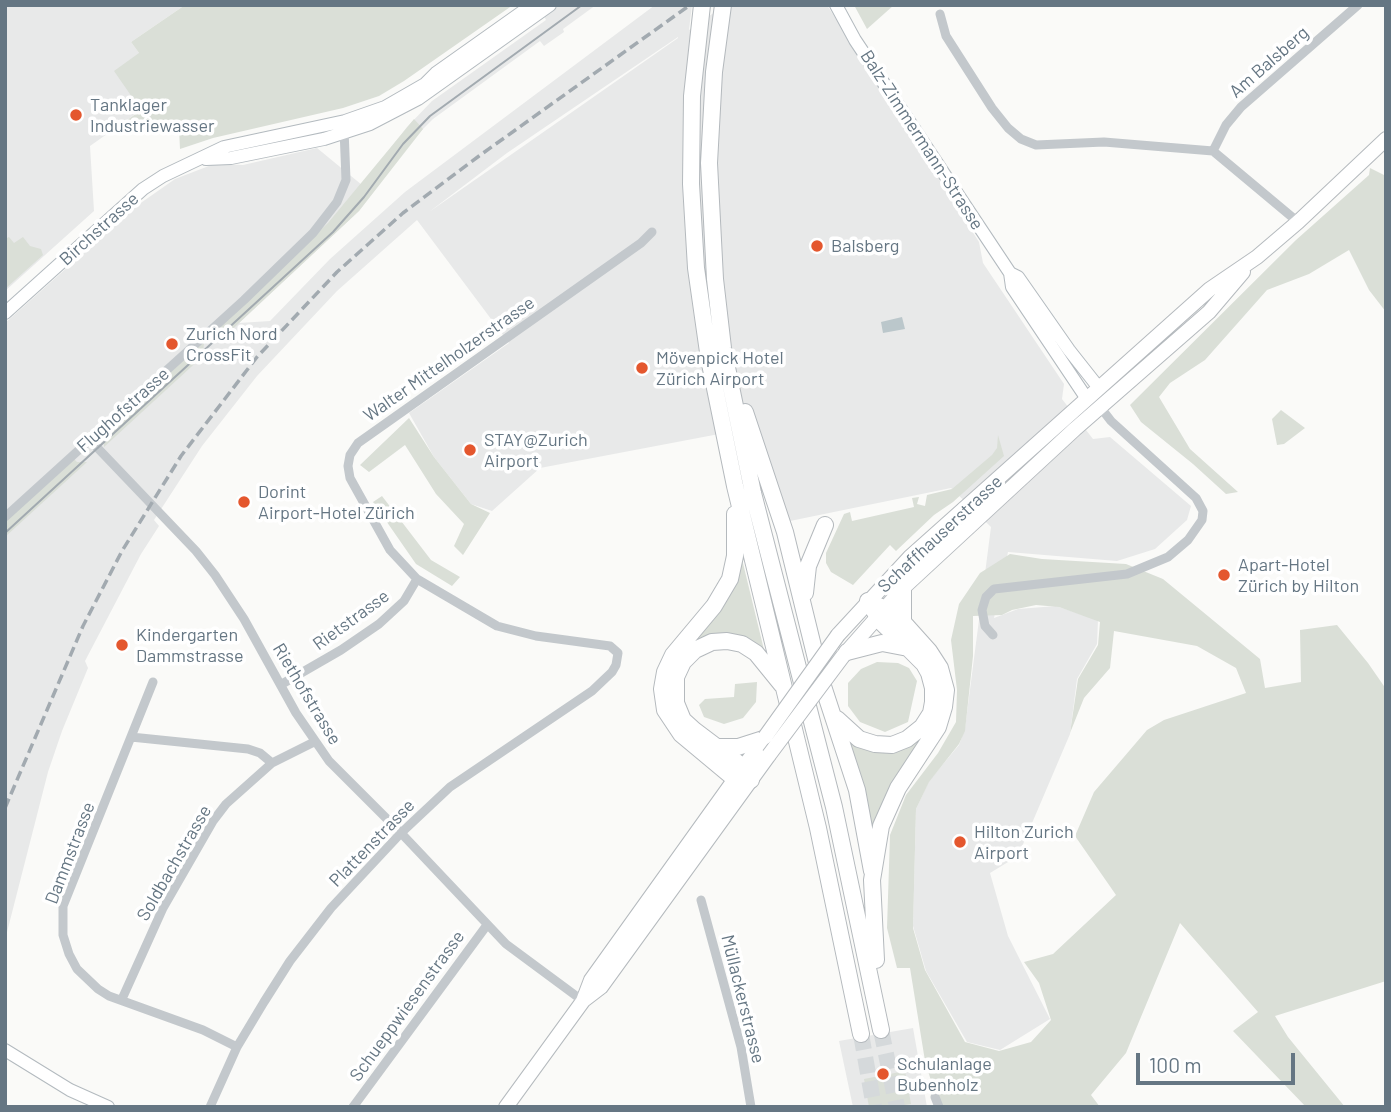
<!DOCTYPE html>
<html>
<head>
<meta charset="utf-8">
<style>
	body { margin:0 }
	#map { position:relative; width:1391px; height:1112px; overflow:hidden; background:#fafaf8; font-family:Barlow,sans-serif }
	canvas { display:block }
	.frame { position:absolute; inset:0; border:7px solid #657683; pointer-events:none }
	.scale { position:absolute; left:1136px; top:1053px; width:159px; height:32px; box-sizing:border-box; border:4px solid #657683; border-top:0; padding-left:9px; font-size:21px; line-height:24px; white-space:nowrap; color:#657683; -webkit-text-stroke:5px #fff; paint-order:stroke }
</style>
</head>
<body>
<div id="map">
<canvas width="1391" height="1112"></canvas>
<div class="frame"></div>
<div class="scale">100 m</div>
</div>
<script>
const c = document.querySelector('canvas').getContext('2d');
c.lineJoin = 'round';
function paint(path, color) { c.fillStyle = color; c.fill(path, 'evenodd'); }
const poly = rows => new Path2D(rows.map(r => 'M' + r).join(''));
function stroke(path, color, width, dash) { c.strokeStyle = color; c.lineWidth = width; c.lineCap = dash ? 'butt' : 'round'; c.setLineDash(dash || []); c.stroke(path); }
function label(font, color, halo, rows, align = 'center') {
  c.font = font + ' Barlow,sans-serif'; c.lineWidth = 7; c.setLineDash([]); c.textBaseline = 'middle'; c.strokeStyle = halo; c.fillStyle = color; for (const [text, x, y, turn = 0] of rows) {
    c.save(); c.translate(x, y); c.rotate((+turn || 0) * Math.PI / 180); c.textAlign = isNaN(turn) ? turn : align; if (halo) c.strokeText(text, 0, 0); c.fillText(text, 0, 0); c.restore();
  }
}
paint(poly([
	[5,5,185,5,131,42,139,53,141,110,90,146,94,211,5,291],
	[560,5,596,5,563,29,564,32,544,46,540,41,433,119,417,135,359,211,239,323,270,321,330,259,405,192,655,5,692,5,689,30,725,5,827,5,979,242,983,263,1064,384,1062,399,1093,439,1110,437,1191,506,1187,520,1155,549,1117,561,1008,552,994,618,1018,609,1056,606,1098,620,1097,644,1077,679,1070,734,1018,856,990,873,1008,936,1050,1019,1000,1050,967,1042,926,971,913,926,916,809,929,781,959,745,965,728,991,527,951,488,790,521,756,427,540,468,492,511,471,504,434,457,409,413,509,343,417,220,337,291,257,376,202,446,154,520,159,526,141,554,85,661,88,668,62,731,48,772,5,940,5,323,135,207,175,179,214,164,243,165,317,148,362,185,407,127,432,101,546,20,544,16],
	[678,37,678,38,429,212,507,153],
	[913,1028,927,1107,853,1107,839,1041]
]), '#e8e9e9');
paint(poly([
	[185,5,513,5,404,81,379,96,343,108,213,138,180,149,179,128,112,131,141,110,114,71,139,53,131,42],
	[854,5,894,5,867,29],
	[414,119,423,129,359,211,223,338,217,328,328,223],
	[1370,168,1386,176,1386,312,1369,290,1349,250,1309,274,1267,290,1205,360,1170,383,1159,397,1190,449,1238,492,1226,494,1193,464,1141,422,1130,405,1296,240,1369,175],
	[9,237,14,243,23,237,30,246,41,249,43,255,5,289,5,239],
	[204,342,203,356,104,447,104,432],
	[1281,410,1305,428,1284,444,1277,445,1272,419],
	[409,418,434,457,471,504,490,513,463,555,454,546,464,524,436,494,405,445,369,472,360,465],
	[998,435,1004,456,953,502,934,515,896,551,890,545,853,585,831,572,826,563,826,553,844,514,850,512,852,521,914,507,912,498,919,497,917,504,925,506,927,495,952,489,992,455,997,448],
	[74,459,77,462,87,462,5,537,5,522],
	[382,496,431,560,460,577,452,586,416,564,373,502],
	[1010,554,1042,559,1126,564,1163,579,1260,659,1265,688,1301,682,1300,630,1337,625,1368,663,1386,689,1386,981,1275,1016,1288,1037,1345,1107,1306,1107,1233,1031,1258,1012,1180,923,1126,1053,1091,1095,1100,1107,939,1107,925,1061,910,968,897,968,887,928,890,835,906,795,938,753,956,722,957,690,951,640,959,604,980,573],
	[1036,605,1059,607,1100,622,1098,645,1078,679,1070,733,1084,698,1110,668,1114,631,1197,646,1236,668,1246,693,1164,720,1147,730,1094,792,1075,836,1116,895,1053,954,1024,962,1039,983,1051,1020,1031,1042,999,1051,965,1042,925,970,913,928,916,809,929,782,959,744,965,731,973,656,973,616,1002,615,1012,610],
	[742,559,765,654,689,642],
	[877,662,898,663,909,668,917,681,908,722,885,732,860,722,848,706,848,683,861,669],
	[757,682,756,702,743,718,724,724,704,717,699,705,705,699,734,697,735,684],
	[930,725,873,827,847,739,862,746],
	[905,1071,911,1104,894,1107,869,1107,864,1079]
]), '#dadfd7');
paint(poly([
	[902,317,905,329,883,333,881,322]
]), '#bbc7cb');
stroke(poly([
	[881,1030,897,1107],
	[861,1034,874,1107]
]), '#d5d9db', 16, [16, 8]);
const secondary = poly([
	[836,5,855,40,1010,273,1012,287,1087,399],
	[206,159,231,158,324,139,370,124,418,99,550,5],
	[1010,273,1018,277,1069,350,1099,388],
	[5,313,143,189,163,176,224,147,345,121,385,107,425,84,436,73,532,5],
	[5,1050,70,1090,108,1107]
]);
const primary = poly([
	[838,635,910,557,1210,289,1257,257,1298,222,1386,139],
	[844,655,903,588,1075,429,1209,312,1243,272],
	[584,1000,601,987,769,755],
	[506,1107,583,1001,591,980,765,737]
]);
const motorway = poly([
	[702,5,692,96,691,184,696,268,709,359,735,486,818,828,861,1034],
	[723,5,714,72,709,163,715,279,723,348,753,493,834,807,881,1030],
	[745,412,785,532,822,683,857,790,872,871],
	[735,514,735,556,730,579,714,606,673,655,665,672,662,689,665,710,681,734,735,779,751,780],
	[903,588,903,622],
	[805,593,808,566,825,525],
	[868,601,883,608,903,622,929,651,940,668,946,690,944,707,938,727,898,788,881,826,872,880,876,960],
	[868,601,881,622,907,647],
	[837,719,859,739,875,744,892,745,907,739,922,727,931,713,933,702,933,688,929,673,924,664,908,648,882,643,847,652],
	[717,747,738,747,763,739],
	[751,780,743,767,694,730,683,720,676,703,676,677,683,662,695,650,712,642,727,641,742,644,756,653,782,685]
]);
stroke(secondary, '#b3babf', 14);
stroke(primary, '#b5babe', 16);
stroke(motorway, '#b4b9bd', 18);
stroke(poly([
	[940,14,946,36,992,108,1008,128,1021,139,1036,145,1104,142,1213,151,1298,222],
	[1213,151,1226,125,1241,107,1358,5],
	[89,439,196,551,215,575,244,619,296,713,329,761,401,833,506,944,583,1001],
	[5,517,244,300,313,233,337,202,346,180,344,129],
	[417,579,390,550,350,478,348,466,350,455,358,443,641,243,652,232],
	[993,635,985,626,982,610,986,597,994,589,1127,574,1168,557,1188,540,1202,520,1203,511,1196,498,1111,421,1101,408],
	[153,682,63,906,63,935,69,954,77,969,98,989,109,996,203,1030,237,1047],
	[131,737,248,749,260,753,272,763],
	[701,900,741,1047,751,1107],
	[122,999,163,908,213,821,226,804,272,763,314,742],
	[935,1097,939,1107],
	[210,1107,237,1047,264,1002,290,961,331,908,401,833,450,787,592,691,612,672,616,665,618,653,610,646,536,636,497,626,417,579,404,601,379,624,341,650,282,684],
	[353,1107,487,925]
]), '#c3c8cc', 9);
stroke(secondary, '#fff', 12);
stroke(primary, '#fff', 14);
stroke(motorway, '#fff', 16);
stroke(poly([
	[5,533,333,232,364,197,403,144,430,116,582,5]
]), '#a2aab0', 2);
stroke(poly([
	[5,808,83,626,122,551,181,456,257,357,337,272,403,213,479,156,690,5]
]), '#a2aab0', 3.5, [10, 5]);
const primaryBridge = poly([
	[765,737,838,635],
	[769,755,843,656]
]);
stroke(primaryBridge, '#b5babe', 16, []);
stroke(primaryBridge, '#fff', 14);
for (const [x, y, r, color] of [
	[76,115,7,"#e4572e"],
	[817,246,7,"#e4572e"],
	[172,344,7,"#e4572e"],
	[642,368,7,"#e4572e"],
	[470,450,7,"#e4572e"],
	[244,502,7,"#e4572e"],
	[1224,575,7,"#e4572e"],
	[122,645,7,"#e4572e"],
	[960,842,7,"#e4572e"],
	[883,1074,7,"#e4572e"]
]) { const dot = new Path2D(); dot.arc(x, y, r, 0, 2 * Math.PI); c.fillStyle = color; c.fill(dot); stroke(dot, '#fff', 2.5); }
label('18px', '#657683', '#fff', [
	["Am Balsberg",1269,62,-41],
	["Balz-Zimmermann-Strasse",922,140,57],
	["Birchstrasse",99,229,-42],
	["Walter Mittelholzerstrasse",449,359,-35],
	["Flughofstrasse",123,410,-42],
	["Schaffhauserstrasse",940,534,-43],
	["Rietstrasse",351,620,-36],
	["Riethofstrasse",307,694,59],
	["Plattenstrasse",372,843,-46],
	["Dammstrasse",70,853,-69],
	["Soldbachstrasse",174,863,-60],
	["Müllackerstrasse",743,999,76],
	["Schueppwiesenstrasse",407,1006,-54]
]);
label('18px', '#657683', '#fff', [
	["Tanklager",90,105],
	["Industriewasser",90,126],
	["Balsberg",831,246],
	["Zurich Nord",186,334],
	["CrossFit",186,355],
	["Mövenpick Hotel",656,358],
	["Zürich Airport",656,379],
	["STAY@Zurich",484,440],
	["Airport",484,461],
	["Dorint",258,492],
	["Airport-Hotel Zürich",258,513],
	["Apart-Hotel",1238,565],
	["Zürich by Hilton",1238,586],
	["Kindergarten",136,635],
	["Dammstrasse",136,656],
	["Hilton Zurich",974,832],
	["Airport",974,853],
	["Schulanlage",897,1064],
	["Bubenholz",897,1085]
], 'left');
</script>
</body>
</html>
